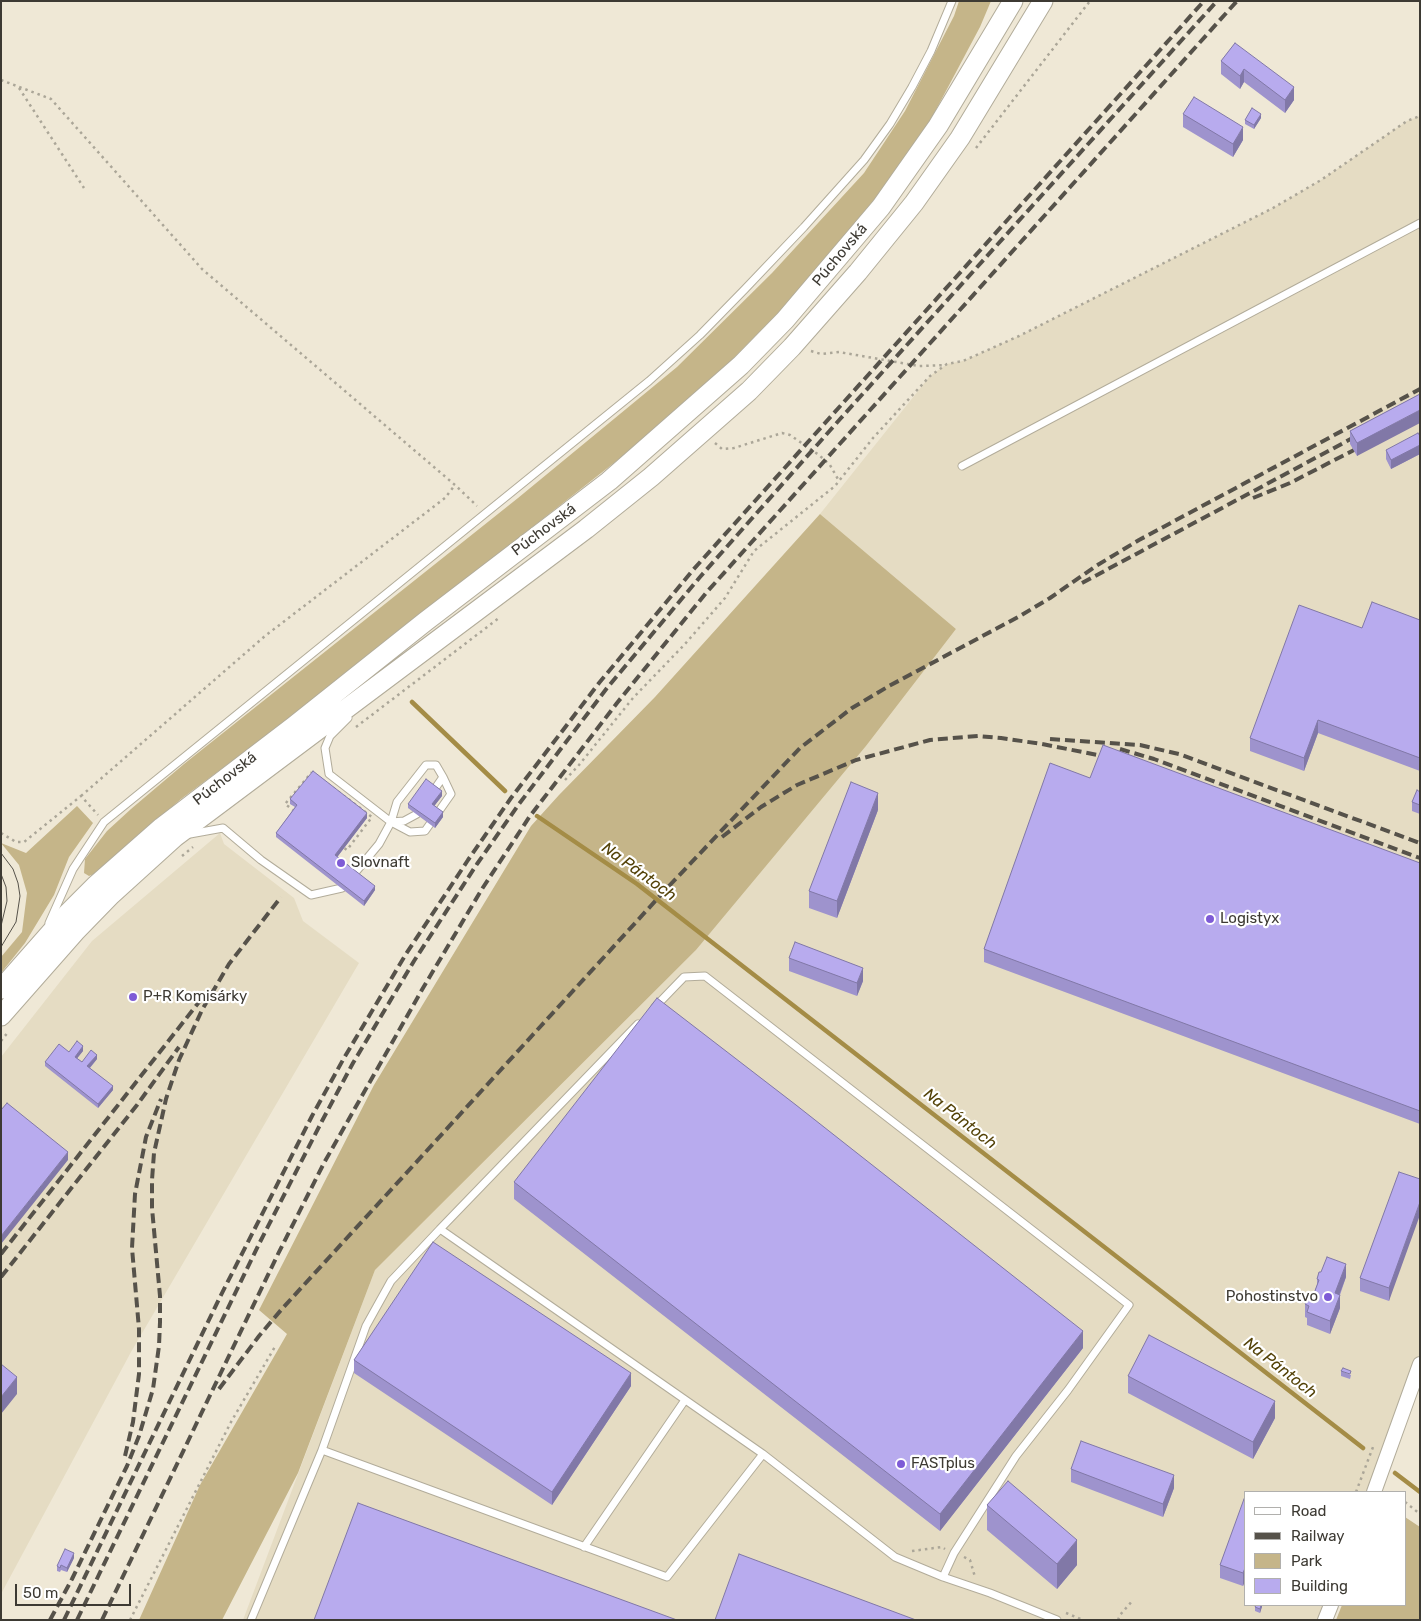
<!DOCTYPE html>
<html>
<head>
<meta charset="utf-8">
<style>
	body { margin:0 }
	#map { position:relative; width:1421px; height:1621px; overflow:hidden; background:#efe8d6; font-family:Rubik,sans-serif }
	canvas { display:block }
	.frame { position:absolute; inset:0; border:2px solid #3d3a33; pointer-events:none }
	.legend { position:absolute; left:1244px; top:1491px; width:162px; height:115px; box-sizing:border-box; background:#fff; border:1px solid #b1b0ad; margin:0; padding:6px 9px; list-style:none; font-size:15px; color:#3d3a33 }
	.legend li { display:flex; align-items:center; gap:10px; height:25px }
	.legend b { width:25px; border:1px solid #b1b0ad }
	.scale { position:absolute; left:15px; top:1584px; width:116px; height:22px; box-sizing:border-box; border:2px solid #3d3a33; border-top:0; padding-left:6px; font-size:15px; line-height:18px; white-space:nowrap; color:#3d3a33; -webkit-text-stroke:4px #fff; paint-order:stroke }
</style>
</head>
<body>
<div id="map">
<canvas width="1421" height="1621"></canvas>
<div class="frame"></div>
<ul class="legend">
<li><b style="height:6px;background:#fff"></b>Road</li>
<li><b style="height:6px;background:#56524a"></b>Railway</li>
<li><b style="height:14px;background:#c5b589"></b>Park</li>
<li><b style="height:14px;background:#b8abee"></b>Building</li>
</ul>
<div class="scale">50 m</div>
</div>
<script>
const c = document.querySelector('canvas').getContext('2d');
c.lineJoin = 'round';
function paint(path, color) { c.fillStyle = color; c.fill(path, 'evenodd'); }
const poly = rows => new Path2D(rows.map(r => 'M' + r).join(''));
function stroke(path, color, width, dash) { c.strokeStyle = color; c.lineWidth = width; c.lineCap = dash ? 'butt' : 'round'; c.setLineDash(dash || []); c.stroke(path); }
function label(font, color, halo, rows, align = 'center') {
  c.font = font + ' Rubik,sans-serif'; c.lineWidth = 4.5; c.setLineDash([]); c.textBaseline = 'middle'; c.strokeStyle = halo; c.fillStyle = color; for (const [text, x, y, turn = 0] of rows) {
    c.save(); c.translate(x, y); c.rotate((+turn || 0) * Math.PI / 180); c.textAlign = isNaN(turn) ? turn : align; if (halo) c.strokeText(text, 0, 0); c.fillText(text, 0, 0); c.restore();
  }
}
paint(poly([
	[1420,116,1420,1364,1372,1492,1245,1492,1245,1605,1331,1605,1325,1620,243,1620,375,1270,696,950,866,746,956,629,820,514,930,376,947,364,963,361,1019,336,1273,208,1321,180,1407,121],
	[220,833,224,844,294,898,303,921,359,963,131,1352,1,1594,1,1057,92,941]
]), '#e5dcc3');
paint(poly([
	[959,1,991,1,980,27,930,121,878,195,796,295,713,379,643,440,290,718,181,799,94,874,89,876,84,873,85,859,107,831,131,809,184,764,518,498,677,367,772,273,864,173,905,111,954,16],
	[820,514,956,629,866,746,696,950,375,1270,298,1473,222,1620,139,1620,200,1485,287,1334,259,1310,374,1085,531,826,559,795,655,697],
	[77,806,93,823,69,857,54,895,25,943,1,973,1,957,22,932,27,893,19,865,1,843,26,853],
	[1405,1517,1420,1527,1420,1620,1336,1620,1342,1605,1405,1605]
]), '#c5b589');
stroke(poly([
	[412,702,505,791],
	[537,816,637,884,1363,1448],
	[1395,1473,1420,1492]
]), '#a48c46', 4.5);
const service = poly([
	[962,466,1420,223],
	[348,718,330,736,325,748,329,774,391,822,379,844,354,874],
	[391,822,397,802,426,765,436,765,443,777,434,790],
	[391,822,410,832,425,831,451,794,443,777],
	[391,822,404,821,417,814],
	[190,834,223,828,261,860,311,895,342,888],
	[49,923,73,869,104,822,649,381,700,335,745,289,804,227,864,160,890,124,912,87,931,51,952,1],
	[655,1007,684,977,705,976,1129,1305,1068,1390,1016,1456,954,1553,943,1577],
	[638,1024,440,1229,763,1454],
	[322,1450,366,1326,391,1281,440,1229],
	[584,1547,685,1400],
	[251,1620,322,1450,667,1577,763,1454,895,1557,943,1577,990,1593,1057,1620]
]);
const minor = poly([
	[1374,1492,1420,1364],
	[1325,1620,1331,1605]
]);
const secondary = poly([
	[1,989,67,914,95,886,162,827,294,726,426,621,609,481,741,365,785,320,881,207,938,126,1013,1],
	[1,1016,75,932,111,895,175,837,586,529,651,477,749,391,792,347,858,272,914,203,960,138,1043,1]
]);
stroke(service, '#b2ac9a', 9);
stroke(minor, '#b2ac9a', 16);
stroke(secondary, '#b2ac9a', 21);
stroke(poly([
	[1,80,51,99,202,269,455,485,477,506],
	[19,88,84,188],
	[976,148,1090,1],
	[811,351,821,354,839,352,919,366,946,365],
	[715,443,722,449,734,448,782,433,790,435,819,455,830,465,839,481],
	[356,727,499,618],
	[312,772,372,817,347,850,285,804,312,772],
	[565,780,579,765,633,698,685,644,725,598,754,551,835,486,873,438,930,376,947,364,963,361,1019,336,1273,208,1321,180,1407,121,1420,116],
	[81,796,265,636,445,498,455,485],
	[1,833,16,842,24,842,81,796,98,815],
	[182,856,193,847],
	[1,1041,8,1032],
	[1356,1492,1373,1447],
	[1405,1502,1420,1514],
	[912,1551,942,1547,945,1549],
	[964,1557,970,1560,975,1577],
	[1066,1613,1083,1620],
	[130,1620,231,1422,276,1345],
	[1118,1620,1120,1615,1133,1600]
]), '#aba698', 2.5, [2.5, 4]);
stroke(service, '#fff', 7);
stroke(minor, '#fff', 14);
stroke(secondary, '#fff', 19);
stroke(poly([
	[1,853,13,869,18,883,20,896,16,922,1,947],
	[1,874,6,887,7,901,1,926]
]), '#56524a', 1);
stroke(poly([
	[1253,498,1290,483,1354,450],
	[1082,583,1362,433],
	[1050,739,1140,745,1179,754,1420,843],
	[1120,749,1154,759,1420,858],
	[722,837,761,807,797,785,856,760,930,740,978,736,1001,738,1042,744,1113,758],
	[1,1254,203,997],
	[1,1277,137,1105,179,1047],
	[219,1389,259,1336,281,1310,669,886,800,748,852,708,889,686,1020,616,1050,598,1096,566,1139,540,1420,389],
	[125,1456,133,1422,139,1374,139,1329,132,1248,135,1194,146,1137,161,1099],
	[50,1620,72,1579,127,1466,139,1436,153,1389,159,1346,160,1322,160,1296,152,1208,152,1180,154,1153,166,1099,179,1060,202,1010,229,964,281,897],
	[64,1620,220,1297,312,1116,344,1058,406,954,468,860,511,798,599,683,693,570,1204,1],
	[77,1620,260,1242,322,1121,353,1063,414,961,477,864,519,804,607,688,700,577,841,418,1217,1],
	[102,1620,278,1254,324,1163,423,988,482,889,530,816,617,703,706,593,1237,1]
]), '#56524a', 4, [10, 5]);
paint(poly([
	[1235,43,1294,100,1285,113,1244,82,1240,89,1221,74,1221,61],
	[1183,114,1243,140,1233,157,1183,127],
	[1261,118,1254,129,1245,124,1245,120],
	[1420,394,1357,456,1350,444,1350,431],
	[1420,436,1420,454,1391,469,1386,459,1386,450],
	[1420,620,1420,771,1318,733,1304,771,1250,751,1250,738,1362,628],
	[1090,778,1420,863,1420,1124,984,962,984,949],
	[1420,792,1420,814,1412,811,1412,802],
	[442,796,434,806,443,817,435,828,408,808,408,804],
	[290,799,367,818,337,857,375,890,364,906,276,837,276,833,295,807,290,804],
	[878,810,837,918,809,908,809,891],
	[789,958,863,981,857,996,789,971],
	[83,1051,77,1058,82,1062,97,1059,90,1068,113,1090,98,1108,45,1066,45,1062,69,1052],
	[1420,1179,1389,1301,1360,1291,1360,1278],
	[514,1182,1083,1348,940,1531,514,1199],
	[1346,1277,1340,1295,1340,1308,1330,1334,1307,1325,1307,1318,1305,1317,1305,1304,1313,1296,1317,1285,1317,1279],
	[354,1360,631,1386,552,1505,354,1373],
	[1341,1371,1351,1375,1350,1379,1341,1376],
	[1128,1376,1275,1418,1253,1459,1128,1393],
	[1071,1469,1174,1488,1163,1517,1071,1482],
	[1245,1499,1245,1581,1243,1586,1220,1578,1220,1565],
	[987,1505,1077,1565,1057,1589,987,1530],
	[74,1558,67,1572,61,1570,60,1572,57,1571,57,1566],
	[1262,1605,1260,1613,1255,1611,1255,1607]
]), '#9e93cd');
paint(poly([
	[1244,69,1244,82,1240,89,1240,76],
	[1294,87,1294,100,1285,113,1285,100],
	[1261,114,1261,118,1254,129,1254,125],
	[1243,127,1243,140,1233,157,1233,144],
	[1420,410,1420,423,1357,456,1357,443],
	[1420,445,1420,454,1391,469,1391,460],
	[1318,720,1318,733,1304,771,1304,758],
	[442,791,442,796,432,809,432,804],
	[878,793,878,810,837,918,837,901],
	[443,812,443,817,435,828,435,823],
	[367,813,367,818,335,860,335,855],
	[375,886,375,890,364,906,364,901],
	[863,968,863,981,857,996,857,983],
	[83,1046,83,1051,75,1061,75,1057],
	[97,1055,97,1059,87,1071,87,1066],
	[113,1086,113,1090,98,1108,98,1104],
	[68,1152,68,1160,1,1244,1,1236],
	[1420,1202,1420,1215,1389,1301,1389,1288],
	[1346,1264,1346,1277,1335,1306,1335,1293],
	[1340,1295,1340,1308,1330,1334,1330,1321],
	[1083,1331,1083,1348,940,1531,940,1514],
	[631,1373,631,1386,552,1505,552,1492],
	[17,1377,17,1394,1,1414,1,1397],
	[1275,1401,1275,1418,1253,1459,1253,1442],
	[1174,1475,1174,1488,1163,1517,1163,1504],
	[1077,1540,1077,1565,1057,1589,1057,1564],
	[74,1553,74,1558,67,1572,67,1568],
	[1245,1568,1245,1581,1243,1586,1243,1573],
	[1261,1605,1262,1605,1262,1607,1260,1613,1260,1609]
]), '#8178a7');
const building = poly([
	[1235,43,1294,87,1285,100,1244,69,1240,76,1221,61,1235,43],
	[1194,97,1243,127,1233,144,1183,114,1194,97],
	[1252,108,1261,114,1254,125,1245,120,1252,108],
	[1420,394,1420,410,1357,443,1350,431,1420,394],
	[1418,433,1420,436,1420,445,1391,460,1386,450,1418,433],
	[1372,602,1420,620,1420,758,1318,720,1304,758,1250,738,1299,605,1362,628,1372,602],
	[1103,745,1420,863,1420,1111,984,949,1050,763,1090,778,1103,745],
	[313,771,367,813,335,855,375,886,364,901,276,833,297,805,290,799,313,771],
	[426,779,442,791,432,804,443,812,435,823,408,804,426,779],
	[851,782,878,793,837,901,809,891,851,782],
	[1417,790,1420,792,1420,805,1412,802,1417,790],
	[795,942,863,968,857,983,789,958,795,942],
	[657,998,796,1105,1083,1331,940,1514,514,1182,657,998],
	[77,1041,83,1046,75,1057,82,1062,91,1050,97,1055,87,1066,113,1086,98,1104,45,1062,59,1044,69,1052,77,1041],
	[7,1103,68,1152,1,1236,1,1110,7,1103],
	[1399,1172,1420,1179,1420,1202,1389,1288,1360,1278,1399,1172],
	[433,1242,631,1373,552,1492,354,1360,433,1242],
	[1327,1257,1346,1264,1335,1293,1340,1295,1330,1321,1307,1312,1309,1306,1305,1304,1309,1295,1313,1296,1319,1280,1317,1279,1319,1272,1321,1272,1327,1257],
	[1149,1335,1275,1401,1253,1442,1128,1376,1149,1335],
	[1,1364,17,1377,1,1397,1,1364],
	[1343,1368,1351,1371,1350,1374,1341,1371,1343,1368],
	[1081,1441,1174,1475,1163,1504,1071,1469,1081,1441],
	[1008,1481,1077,1540,1057,1564,987,1505,1008,1481],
	[1244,1499,1245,1499,1245,1568,1243,1573,1220,1565,1244,1499],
	[358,1503,677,1620,314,1620,358,1503],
	[65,1549,74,1553,67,1568,61,1565,60,1568,57,1566,65,1549],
	[739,1554,916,1620,715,1620,739,1554],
	[1256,1605,1261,1605,1260,1609,1255,1607,1256,1605]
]);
paint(building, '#b8abee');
stroke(building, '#8178a7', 1);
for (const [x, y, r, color] of [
	[341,863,5,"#7e5bd6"],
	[1210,919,5,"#7e5bd6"],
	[133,997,5,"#7e5bd6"],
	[1328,1297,5,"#7e5bd6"],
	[901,1464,5,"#7e5bd6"]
]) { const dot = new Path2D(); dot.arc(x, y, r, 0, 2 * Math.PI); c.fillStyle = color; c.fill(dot); stroke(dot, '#fff', 2); }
label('15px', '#3d3a33', '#fff', [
	["Púchovská",840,255,-50],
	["Púchovská",544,530,-37],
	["Púchovská",225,779,-38]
]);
label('15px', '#3d3a33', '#fff', [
	["Slovnaft",351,863],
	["Logistyx",1220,919],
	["P+R Komisárky",143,997],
	["Pohostinstvo",1318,1297,"right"],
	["FASTplus",911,1464]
], 'left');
label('italic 16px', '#544309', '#fff', [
	["Na Pántoch",639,872,36],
	["Na Pántoch",960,1119,38],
	["Na Pántoch",1280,1368,38]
]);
</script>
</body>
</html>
